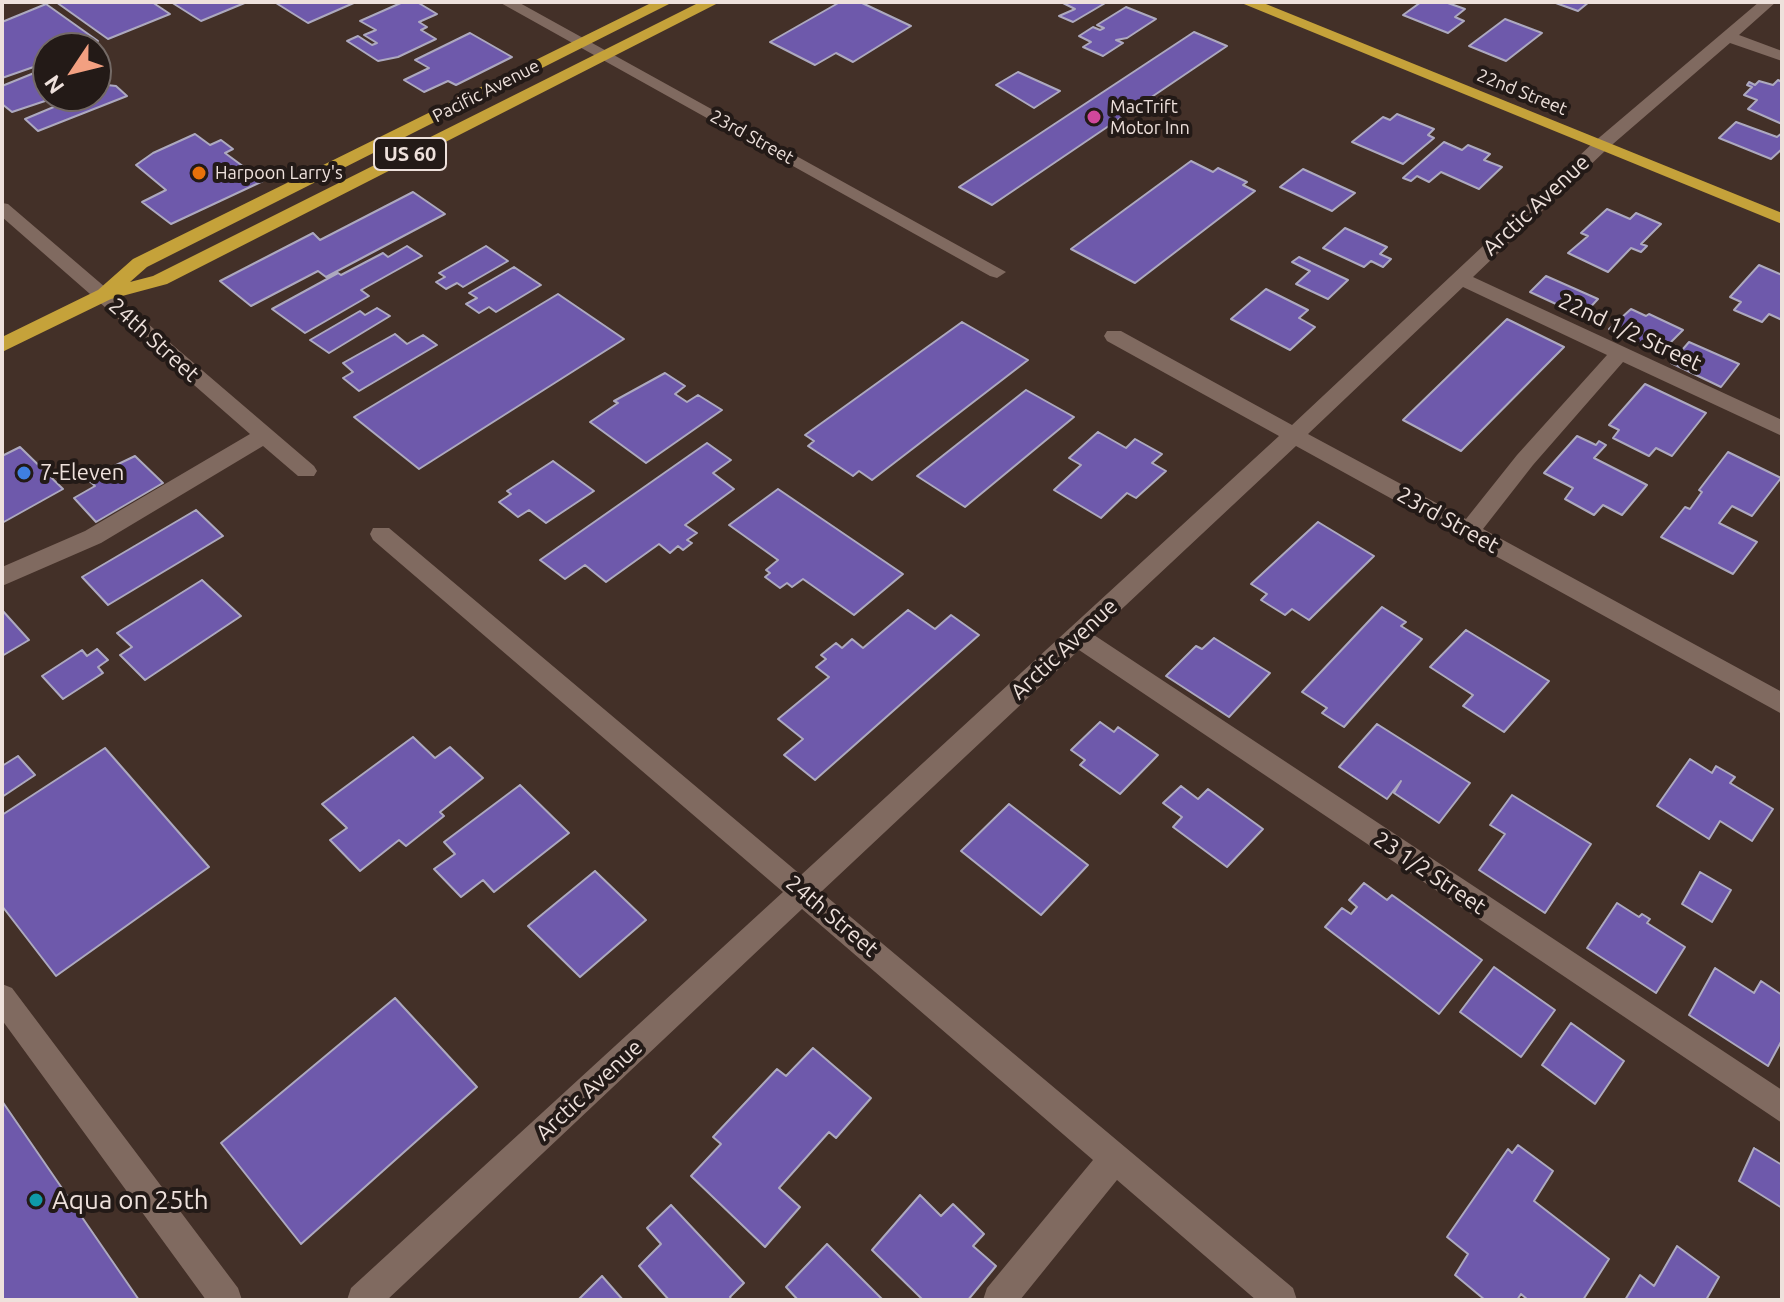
<!DOCTYPE html>
<html>
<head>
<meta charset="utf-8">
<style>
	body { margin:0 }
	#map { position:relative; width:1784px; height:1302px; overflow:hidden; background:#433028; font-family:Ubuntu,sans-serif }
	canvas { display:block }
	.frame { position:absolute; inset:0; border:4px solid #eee1dc; pointer-events:none }
	.north { position:absolute; left:32px; top:32px; width:80px; height:80px; box-sizing:border-box; background:#231a17; border:2px solid #746a66; border-radius:50%; rotate:235deg; font-size:22px; font-weight:700; line-height:32px; text-align:center; color:#eee1dc }
	.north::after { content:''; display:block; margin:auto; width:28px; height:36px; background:#f3a081; clip-path:polygon(50% 0,100% 100%,50% 72%,0 100%) }
</style>
</head>
<body>
<div id="map">
<canvas width="1784" height="1302"></canvas>
<div class="frame"></div>
<div class="north">N</div>
</div>
<script>
const c = document.querySelector('canvas').getContext('2d');
c.lineJoin = 'round';
function paint(path, color) { c.fillStyle = color; c.fill(path, 'evenodd'); }
const poly = rows => new Path2D(rows.map(r => 'M' + r).join(''));
function stroke(path, color, width, dash) { c.strokeStyle = color; c.lineWidth = width; c.lineCap = dash ? 'butt' : 'round'; c.setLineDash(dash || []); c.stroke(path); }
function label(font, color, halo, rows, align = 'center') {
  c.font = font + ' Ubuntu,sans-serif'; c.lineWidth = 8; c.setLineDash([]); c.textBaseline = 'middle'; c.strokeStyle = halo; c.fillStyle = color; for (const [text, x, y, turn = 0] of rows) {
    c.save(); c.translate(x, y); c.rotate((+turn || 0) * Math.PI / 180); c.textAlign = isNaN(turn) ? turn : align; if (halo) c.strokeText(text, 0, 0); c.fillText(text, 0, 0); c.restore();
  }
}
const building = poly([
	[56,2,152,2,170,14,108,39,56,2],
	[171,2,247,2,201,21,171,2],
	[356,2,308,23,276,3,278,2,356,2],
	[403,2,417,2,437,14,419,22,427,27,421,30,436,39,398,57,378,61,347,41,358,36,372,45,377,43,364,35,376,30,360,21,403,2],
	[840,2,860,2,911,26,853,62,836,53,815,65,770,42,840,2],
	[1061,2,1107,2,1073,22,1059,16,1075,9,1061,2],
	[1445,2,1465,9,1455,17,1464,21,1448,33,1403,15,1421,2,1445,2],
	[1553,2,1589,2,1578,11,1553,2],
	[46,4,98,41,81,48,48,48,48,62,2,78,2,22,46,4],
	[1126,7,1156,19,1127,38,1116,40,1123,43,1103,56,1083,47,1091,42,1079,36,1093,27,1100,30,1104,28,1097,25,1126,7],
	[1505,19,1542,33,1506,61,1469,46,1505,19],
	[1194,32,1227,46,992,205,959,187,1194,32],
	[470,33,512,57,456,85,448,81,424,92,404,80,429,68,415,60,470,33],
	[44,69,48,71,48,96,60,96,12,112,2,104,2,86,44,69],
	[1018,72,1060,91,1034,108,996,85,1018,72],
	[1778,80,1782,82,1782,124,1748,109,1757,100,1744,95,1752,87,1747,85,1749,82,1755,85,1759,81,1773,85,1778,80],
	[107,85,116,86,127,96,38,131,25,119,80,96,96,96,96,89,107,85],
	[1397,114,1434,129,1428,135,1434,138,1403,164,1352,142,1383,117,1390,120,1397,114],
	[1736,122,1777,137,1782,133,1782,149,1771,159,1719,138,1736,122],
	[195,134,210,145,221,140,233,149,225,153,263,181,171,224,142,202,166,190,136,165,153,153,195,134],
	[1444,142,1462,150,1468,145,1490,154,1484,160,1502,167,1479,189,1441,172,1429,182,1417,176,1411,181,1403,178,1444,142],
	[1191,161,1213,172,1218,168,1247,182,1243,185,1255,191,1135,283,1071,249,1191,161],
	[1303,169,1355,193,1332,211,1280,187,1303,169],
	[413,192,445,214,326,277,318,271,251,306,220,281,313,233,320,240,413,192],
	[1607,209,1630,219,1636,213,1661,224,1641,244,1647,246,1641,252,1631,248,1608,272,1568,253,1588,236,1581,233,1607,209],
	[1345,228,1387,247,1380,254,1391,259,1383,267,1371,261,1364,267,1323,248,1345,228],
	[407,246,422,256,361,290,369,296,305,333,272,309,338,273,341,275,383,253,388,257,407,246],
	[486,246,508,261,463,287,457,283,446,289,436,282,445,277,439,273,486,246],
	[1299,257,1348,280,1328,299,1296,284,1310,271,1292,262,1299,257],
	[1759,265,1782,275,1782,320,1769,314,1762,322,1734,310,1741,302,1730,297,1759,265],
	[514,267,541,285,496,312,489,307,479,313,466,304,477,298,469,293,514,267],
	[1546,276,1598,299,1582,316,1530,292,1546,276],
	[1266,289,1308,310,1299,318,1315,327,1290,350,1231,319,1266,289],
	[558,294,624,339,419,469,354,417,558,294],
	[377,308,390,316,329,353,310,340,360,311,365,315,377,308],
	[1631,309,1646,316,1649,314,1683,330,1659,354,1609,329,1631,309],
	[1507,319,1564,347,1461,451,1403,420,1507,319],
	[962,322,1028,360,872,480,859,471,853,476,808,446,814,441,805,435,962,322],
	[395,334,407,344,423,335,437,345,359,391,343,378,353,372,343,363,395,334],
	[1689,342,1739,364,1721,387,1671,363,1689,342],
	[665,373,685,386,675,394,687,402,698,395,722,410,646,463,590,422,618,403,614,401,665,373],
	[1645,384,1706,413,1672,456,1656,448,1649,456,1613,438,1619,430,1609,425,1645,384],
	[1026,390,1074,417,965,507,917,476,1026,390],
	[1098,432,1126,448,1135,439,1162,454,1152,463,1166,471,1136,498,1127,493,1101,518,1054,490,1081,465,1069,458,1098,432],
	[1577,436,1596,445,1599,441,1606,445,1594,458,1647,485,1622,515,1603,505,1594,515,1565,499,1573,488,1544,473,1577,436],
	[707,443,731,460,713,473,734,489,685,525,697,533,687,540,692,543,683,550,678,546,670,553,659,544,606,582,585,565,565,579,540,560,707,443],
	[20,447,63,489,2,523,2,456,20,447],
	[1728,452,1781,478,1752,516,1732,506,1719,523,1757,542,1733,574,1661,537,1685,507,1690,509,1702,492,1699,490,1728,452],
	[135,456,163,483,96,522,74,498,95,486,87,479,135,456],
	[553,461,594,491,546,523,529,510,518,517,499,502,511,494,507,491,553,461],
	[778,489,903,574,854,615,803,579,792,587,787,583,780,588,765,577,770,573,766,570,778,560,729,525,778,489],
	[196,510,223,536,108,605,82,577,196,510],
	[1318,522,1374,556,1309,620,1292,609,1285,615,1261,600,1267,594,1251,584,1318,522],
	[202,580,241,616,145,680,120,655,132,647,117,633,202,580],
	[1382,607,1406,622,1401,626,1422,639,1344,727,1322,713,1327,708,1302,692,1382,607],
	[2,610,29,640,2,656,2,610],
	[908,610,935,629,951,615,979,635,815,780,784,755,803,739,778,719,829,677,816,667,826,659,821,655,836,643,842,648,852,639,863,648,908,610],
	[1466,630,1549,681,1504,732,1463,706,1473,695,1430,667,1466,630],
	[1214,638,1270,673,1229,717,1166,676,1196,646,1202,649,1214,638],
	[97,649,108,660,98,667,103,673,63,699,42,676,82,650,87,656,97,649],
	[1100,722,1114,732,1118,727,1158,755,1120,794,1080,765,1085,760,1071,750,1100,722],
	[1377,724,1470,783,1439,823,1394,793,1401,781,1387,799,1339,767,1377,724],
	[413,737,435,758,450,747,483,778,440,812,444,816,406,846,399,840,360,871,330,840,347,828,322,804,413,737],
	[105,748,209,867,56,976,2,906,2,815,105,748],
	[18,756,35,775,2,797,2,766,18,756],
	[1690,759,1712,773,1716,766,1735,777,1730,783,1773,809,1752,841,1720,821,1709,839,1657,806,1690,759],
	[520,785,569,833,494,892,483,880,461,897,434,869,455,854,444,842,520,785],
	[1181,786,1198,799,1208,789,1263,829,1227,867,1173,827,1182,817,1163,803,1181,786],
	[1512,795,1591,844,1545,913,1479,870,1505,834,1490,825,1512,795],
	[1009,804,1088,865,1041,915,961,851,1009,804],
	[595,871,646,920,580,977,528,926,595,871],
	[1700,872,1731,890,1712,922,1682,904,1700,872],
	[1364,883,1387,900,1392,895,1482,960,1439,1014,1325,927,1342,908,1351,914,1357,907,1349,900,1364,883],
	[1617,903,1639,917,1642,914,1650,919,1647,923,1685,947,1656,993,1587,948,1617,903],
	[1494,967,1555,1010,1521,1057,1460,1012,1494,967],
	[1715,968,1754,993,1761,981,1782,995,1782,1040,1768,1066,1689,1015,1715,968],
	[395,998,477,1087,301,1244,221,1143,395,998],
	[1571,1023,1624,1061,1595,1104,1542,1065,1571,1023],
	[813,1048,871,1098,836,1138,829,1132,779,1188,800,1207,765,1247,691,1176,721,1144,713,1137,777,1069,786,1076,813,1048],
	[2,1101,139,1300,2,1300,2,1101],
	[1518,1145,1553,1171,1534,1201,1609,1259,1583,1300,1528,1300,1521,1294,1517,1300,1485,1300,1455,1275,1468,1254,1447,1237,1508,1149,1512,1153,1518,1145],
	[1754,1148,1782,1165,1782,1208,1739,1181,1754,1148],
	[920,1195,941,1216,953,1204,984,1234,973,1246,996,1266,968,1300,923,1300,872,1250,920,1195],
	[671,1205,744,1283,730,1297,732,1300,669,1300,639,1266,661,1244,647,1228,671,1205],
	[827,1244,883,1300,798,1300,786,1287,827,1244],
	[1677,1246,1719,1277,1706,1300,1625,1300,1640,1275,1654,1286,1677,1246],
	[602,1276,623,1300,578,1300,602,1276]
]);
paint(building, '#6e59ab');
stroke(building, '#ada9bf', 2);
paint(poly([
	[499,2,518,2,1006,272,997,278,990,276,499,2],
	[1759,2,1776,2,1739,35,1782,51,1782,61,1730,43,1606,150,1473,277,1782,420,1782,436,1623,362,1533,465,1483,529,1782,692,1782,714,1296,446,1094,635,1782,1090,1782,1123,1079,650,821,892,1293,1288,1297,1300,1256,1300,1117,1180,1020,1300,983,1300,987,1288,1093,1160,802,909,387,1300,347,1300,351,1288,783,892,373,540,370,534,373,528,389,528,801,875,1279,436,1107,341,1104,336,1107,331,1121,331,1292,425,1594,142,1759,2],
	[1463,287,1607,355,1517,455,1466,519,1308,434,1463,287],
	[2,203,8,204,314,466,317,471,314,476,298,476,263,446,101,543,2,586,2,567,85,531,250,434,2,217,2,203],
	[2,984,12,988,238,1288,242,1300,206,1300,2,1020,2,984]
]), '#806a60');
paint(poly([
	[653,2,673,2,147,267,130,282,153,276,700,2,720,2,167,284,111,299,2,352,2,337,98,290,133,259,653,2],
	[1239,2,1261,2,1782,213,1782,224,1239,2]
]), '#c5a23a');
for (const [x, y, r, color] of [
	[1094,117,8,"#d1479c"],
	[199,173,8,"#e8710a"],
	[24,473,8,"#3f7fe0"],
	[36,1200,8,"#0f9aa8"]
]) { const dot = new Path2D(); dot.arc(x, y, r, 0, 2 * Math.PI); c.fillStyle = color; c.fill(dot); stroke(dot, '#231a17', 3); }
label('18px', '#eee1dc', '#231a17', [
	["Pacific Avenue",486,91,-27],
	["22nd Street",1522,92,22],
	["23rd Street",752,137,29]
]);
label('18px', '#eee1dc', '#231a17', [
	["MacTrift",1110,107],
	["Motor Inn",1110,128],
	["Harpoon Larry's",215,173]
], 'left');
for (const [x, y, w] of [
	[410,154,72]
]) { const box = new Path2D(); box.roundRect(x - w / 2, y - 16, w, 32, 6); c.fillStyle = '#231a17'; c.fill(box); stroke(box, '#eee1dc', 2); }
label('bold 20px', '#eee1dc', null, [
	["US 60",410,154]
]);
label('22px', '#eee1dc', '#231a17', [
	["Arctic Avenue",1536,205,-43],
	["22nd 1/2 Street",1630,332,25],
	["24th Street",154,340,42],
	["23rd Street",1448,520,29],
	["Arctic Avenue",1064,649,-43],
	["23 1/2 Street",1430,873,34],
	["24th Street",832,916,40],
	["Arctic Avenue",589,1090,-43]
]);
label('22px', '#eee1dc', '#231a17', [
	["7-Eleven",40,473]
], 'left');
label('26px', '#eee1dc', '#231a17', [
	["Aqua on 25th",52,1200]
], 'left');
</script>
</body>
</html>
